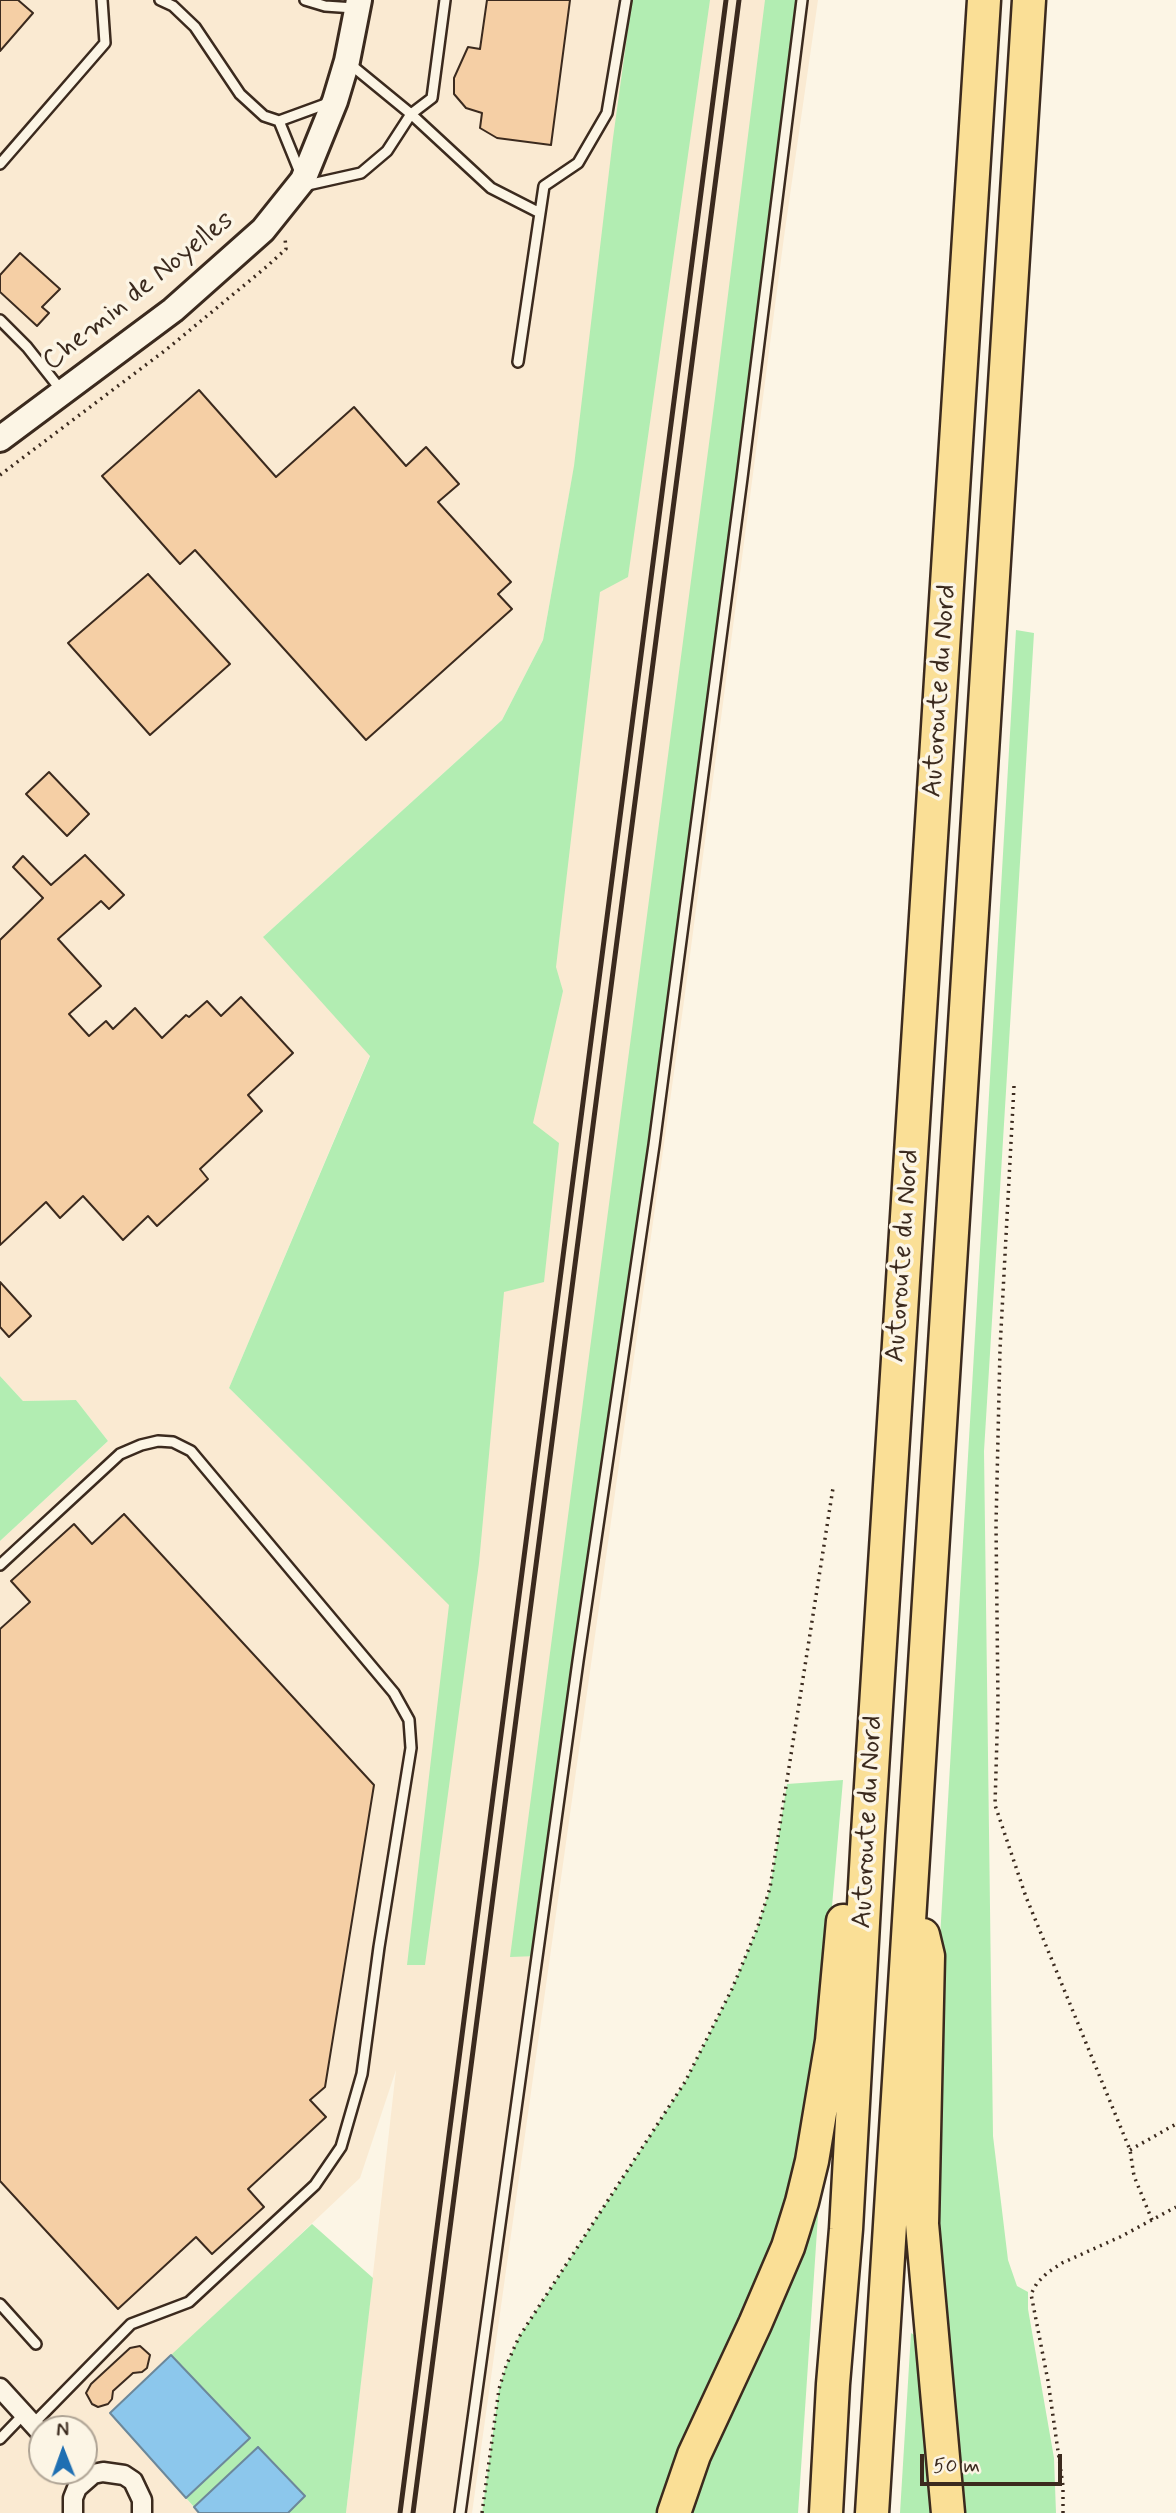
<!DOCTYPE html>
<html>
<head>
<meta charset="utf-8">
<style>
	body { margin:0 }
	#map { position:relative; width:1176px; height:2513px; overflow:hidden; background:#fcf5e5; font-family:Mynerve,sans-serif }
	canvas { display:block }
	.north { position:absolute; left:28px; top:2415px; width:70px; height:70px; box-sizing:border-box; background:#fcf5e5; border:2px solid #afa495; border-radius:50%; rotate:359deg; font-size:19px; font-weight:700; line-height:28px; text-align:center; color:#3b2a1e }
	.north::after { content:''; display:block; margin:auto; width:24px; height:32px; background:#1f6fb2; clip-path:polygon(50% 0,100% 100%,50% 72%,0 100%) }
	.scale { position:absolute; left:920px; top:2454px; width:142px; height:32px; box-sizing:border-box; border:4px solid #3b2a1e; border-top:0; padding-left:9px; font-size:21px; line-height:24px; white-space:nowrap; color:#3b2a1e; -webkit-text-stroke:5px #fcf5e5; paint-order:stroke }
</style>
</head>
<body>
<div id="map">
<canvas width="1176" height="2513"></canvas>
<div class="north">N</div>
<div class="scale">50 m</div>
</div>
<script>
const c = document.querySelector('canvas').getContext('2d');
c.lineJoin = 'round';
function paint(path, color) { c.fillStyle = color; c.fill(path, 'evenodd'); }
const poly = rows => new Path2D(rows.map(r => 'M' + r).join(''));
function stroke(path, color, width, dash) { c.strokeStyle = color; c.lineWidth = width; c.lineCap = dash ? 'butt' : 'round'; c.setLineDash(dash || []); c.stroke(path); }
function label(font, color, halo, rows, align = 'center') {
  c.font = font + ' Mynerve,sans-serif'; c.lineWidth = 7; c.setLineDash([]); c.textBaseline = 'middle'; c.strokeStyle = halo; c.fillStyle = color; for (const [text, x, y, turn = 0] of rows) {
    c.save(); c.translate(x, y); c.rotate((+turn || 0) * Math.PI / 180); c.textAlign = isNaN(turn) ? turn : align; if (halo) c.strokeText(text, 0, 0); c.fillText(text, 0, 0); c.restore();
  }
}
paint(poly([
	[0,0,818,0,784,237,684,1001,472,2513,346,2513,396,2070,360,2178,111,2413,199,2513,0,2513,0,1541,108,1441,76,1400,23,1401,0,1376],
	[572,478,449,1604,229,1388,370,1055,264,936,502,720,543,640],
	[42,2429,84,2429,84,2471,42,2471]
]), '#faead2');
paint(poly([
	[632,0,710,0,628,577,600,592,556,967,563,991,533,1123,559,1143,544,1282,504,1292,479,1563,425,1965,407,1965,449,1605,229,1388,370,1056,263,937,502,720,543,640,574,466,613,138],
	[765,0,802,0,654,1145,537,1956,510,1957,715,398],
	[1016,630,1034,633,984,1451,993,2136,1008,2260,1017,2286,1028,2292,1028,2309,1054,2458,1056,2513,960,2513,935,2264,939,1955],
	[0,1376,23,1401,76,1400,108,1441,0,1541],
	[843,1780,817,2078,798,2180,751,2302,676,2455,657,2513,482,2513,499,2389,506,2366,519,2337,685,2082,732,1989,757,1929,770,1888,787,1784],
	[816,2199,819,2201,798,2513,687,2513],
	[312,2224,373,2278,346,2513,288,2513,305,2496,258,2447,194,2507,186,2498,250,2438,171,2355],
	[911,2333,917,2337,939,2513,900,2513]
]), '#b2edb2');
const water = poly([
	[171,2355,250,2438,186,2498,110,2413,171,2355],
	[258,2447,305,2496,288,2513,199,2513,194,2507,258,2447]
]);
paint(water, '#8cc7ec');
stroke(water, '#6c889a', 2);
const building = poly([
	[0,0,18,0,33,13,0,51,0,0],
	[487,0,570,0,551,145,497,138,480,128,482,113,466,108,454,94,454,78,468,47,480,49,487,0],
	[20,253,60,289,42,307,49,313,37,326,0,292,0,275,20,253],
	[199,390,276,477,354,407,406,466,426,447,459,484,438,502,511,582,498,594,512,609,366,740,195,550,180,564,102,476,199,390],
	[148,574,230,664,150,735,68,643,148,574],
	[49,772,89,814,67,836,26,794,49,772],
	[85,855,124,895,109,909,101,901,58,939,101,986,69,1014,89,1036,106,1021,113,1029,135,1008,162,1038,186,1015,189,1017,207,1001,221,1016,241,997,293,1053,248,1095,262,1111,200,1169,208,1179,157,1226,148,1216,123,1240,83,1196,60,1218,46,1202,0,1245,0,940,43,898,13,867,23,856,51,885,85,855],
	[0,1282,31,1316,9,1337,0,1327,0,1282],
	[124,1514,374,1785,325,2087,310,2100,326,2117,248,2189,264,2207,212,2254,196,2237,118,2309,0,2181,0,1629,30,1602,11,1581,74,1524,92,1544,124,1514],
	[140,2346,150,2355,147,2368,142,2372,133,2373,113,2391,112,2399,108,2404,98,2407,92,2404,86,2393,91,2384,130,2348,140,2346]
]);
paint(building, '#f5cfa5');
stroke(building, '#3b2a1e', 2);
const lane = poly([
	[160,0,173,6,195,27,240,94,264,116,279,121,331,102],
	[305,0,325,6,354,8],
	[445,0,432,98,411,114,491,188,540,213,518,362],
	[279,121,301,175],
	[0,164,105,43,102,0],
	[303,186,361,173,387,151,411,114,350,64],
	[540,213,544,186,578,163,607,113,626,0],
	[0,320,27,347,61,390],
	[0,1565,120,1454,141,1445,158,1441,173,1442,191,1451,394,1693,409,1720,411,1748,379,1947,362,2074,341,2147,315,2185,189,2302,131,2324,33,2424],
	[0,2304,36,2344],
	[0,2439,24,2414],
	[460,2513,578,1661,654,1145,742,478,802,0]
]);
const street = poly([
	[0,2388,42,2434],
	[73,2513,73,2498,77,2488,93,2474,103,2472,124,2475,133,2481,142,2500,142,2513]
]);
const secondary = poly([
	[0,439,173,310,263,230,303,180,335,101,347,61,359,0]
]);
const highway = poly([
	[923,1935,928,1956,922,2224,948,2513],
	[674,2513,694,2455,755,2324,788,2247,802,2202,812,2161,832,2041,843,1921],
	[826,2513,833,2384,846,2229,868,1833,984,0],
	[872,2513,1029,0]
]);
stroke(lane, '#3b2a1e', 14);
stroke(street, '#3b2a1e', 23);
stroke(secondary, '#3b2a1e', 30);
stroke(highway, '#3b2a1e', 37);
stroke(poly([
	[0,475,167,349,265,268,286,249,285,238],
	[1014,1086,1000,1349,996,1525,998,1703,995,1805,1026,1897,1130,2150,1134,2176,1152,2220],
	[1130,2150,1176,2124],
	[482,2513,499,2389,506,2366,519,2337,685,2082,732,1989,757,1929,770,1888,833,1488],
	[1063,2513,1063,2486,1048,2381,1031,2294,1037,2283,1047,2273,1062,2263,1120,2237,1176,2207]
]), '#3b2a1e', 3.5, [2, 5]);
stroke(lane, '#fcf5e5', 9);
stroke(street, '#fcf5e5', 18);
stroke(secondary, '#fcf5e5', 24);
stroke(highway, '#fadf96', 32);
stroke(poly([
	[400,2513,726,0],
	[413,2513,739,0]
]), '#3b2a1e', 5);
label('28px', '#3b2a1e', '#fcf5e5', [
	["Chemin de Noyelles",139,292,-39],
	["Autoroute du Nord",941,691,-86],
	["Autoroute du Nord",904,1256,-86],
	["Autoroute du Nord",869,1822,-87]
]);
</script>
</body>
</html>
